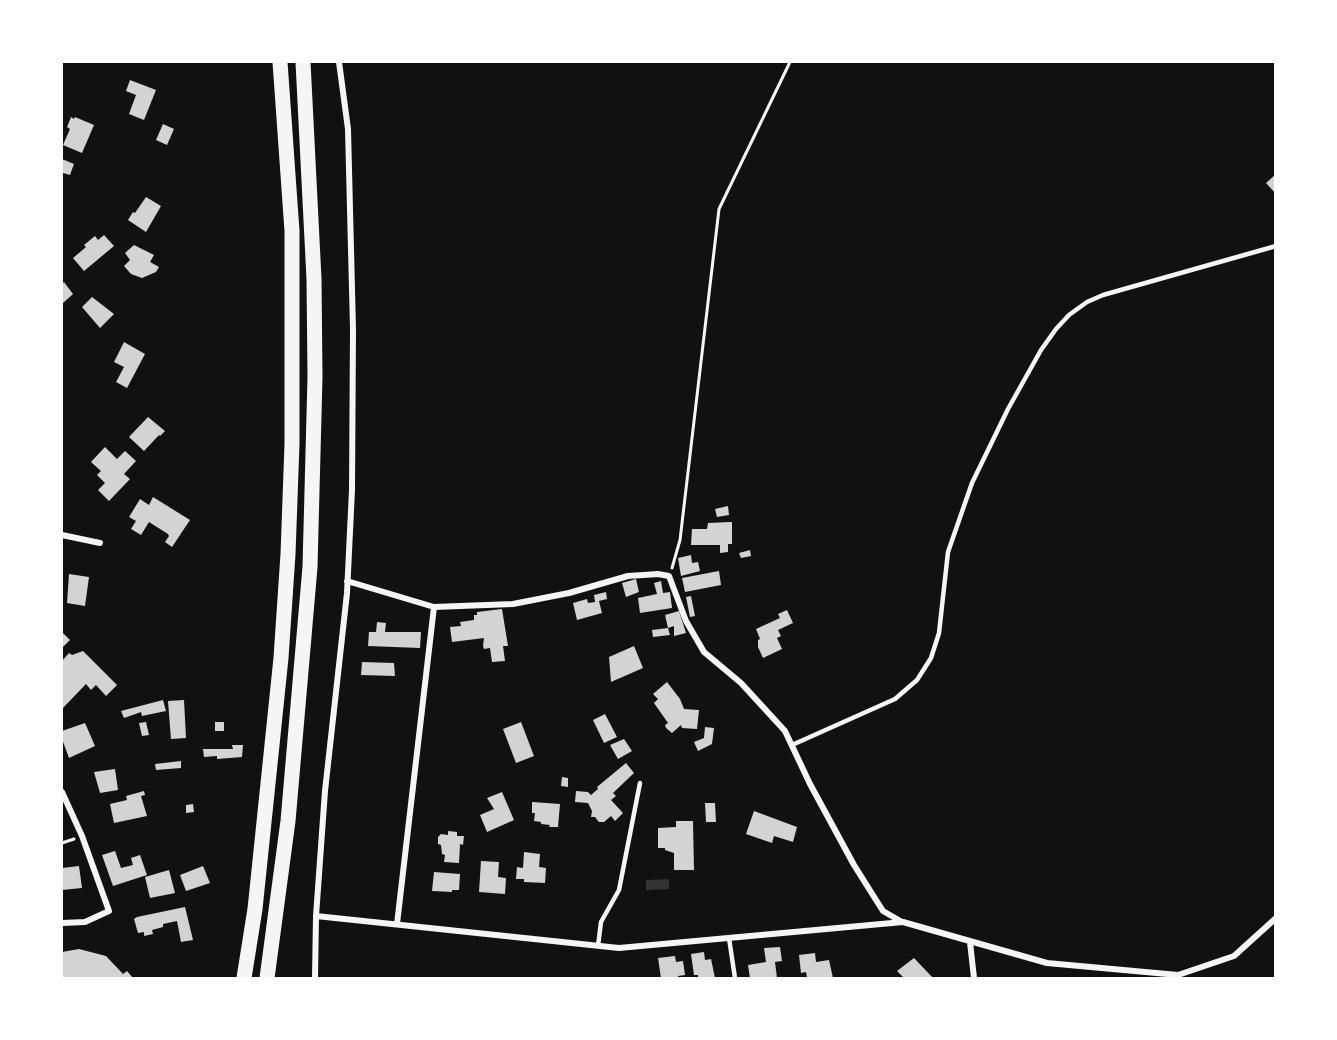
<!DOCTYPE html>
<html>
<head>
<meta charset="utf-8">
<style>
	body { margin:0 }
	#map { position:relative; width:1337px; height:1040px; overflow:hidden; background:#111; font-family:"Roboto Serif",serif }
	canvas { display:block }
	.frame { position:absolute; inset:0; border:63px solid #fff; pointer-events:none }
</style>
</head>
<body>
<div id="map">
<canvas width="1337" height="1040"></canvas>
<div class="frame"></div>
</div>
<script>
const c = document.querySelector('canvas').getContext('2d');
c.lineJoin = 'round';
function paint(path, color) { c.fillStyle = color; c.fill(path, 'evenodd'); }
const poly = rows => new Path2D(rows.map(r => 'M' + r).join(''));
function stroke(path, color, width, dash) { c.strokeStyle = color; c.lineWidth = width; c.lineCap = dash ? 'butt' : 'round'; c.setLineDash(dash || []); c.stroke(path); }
paint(poly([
	[669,879,669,889,646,890,646,880]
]), '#333');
paint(poly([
	[130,80,156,90,144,120,129,114,136,95,126,91],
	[71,117,74,119,75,117,94,125,82,153,63,145,70,129,67,127],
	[163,124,174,129,167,145,156,140],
	[62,159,74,164,70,175,63,173,62,177],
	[1276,174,1276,194,1266,183],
	[146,197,161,206,146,232,128,220,133,212,135,213],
	[104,235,114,246,84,271,73,258,86,247,84,245,95,236,98,240],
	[134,245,154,255,150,262,159,267,156,272,142,278,131,274,124,266,130,260,125,253],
	[64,282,73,294,62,304,62,284],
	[92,297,114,314,100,328,82,307],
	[124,342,145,354,127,388,116,382,124,367,114,362],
	[148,417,165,431,160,436,159,435,144,451,129,437],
	[105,447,117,459,125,451,136,461,124,474,130,479,109,501,98,490,105,483,97,475,101,471,91,462],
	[153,497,190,520,172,547,165,542,169,536,168,534,149,522,141,535,131,529,136,521,129,517,140,499,149,505],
	[728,506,729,515,717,517,715,509],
	[730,522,732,522,732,544,728,544,728,552,720,553,720,545,691,545,692,529,707,529,708,523],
	[750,550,751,556,741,558,739,553],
	[691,555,692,563,698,562,700,571,681,576,678,558],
	[719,571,721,585,685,592,682,578],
	[69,574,89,577,85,606,67,603],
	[636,579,639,592,626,597,622,583],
	[661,581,663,593,670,592,672,608,640,613,638,598,657,594,654,583],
	[606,592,607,599,599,601,602,613,577,620,573,603,587,599,588,603,595,602,594,595],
	[691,596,695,616,690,617,686,597],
	[502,609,508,646,503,646,505,661,492,662,490,648,484,649,483,646,484,638,452,642,450,627,461,626,460,622,474,620,474,615,477,615,477,612],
	[787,610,793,623,778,630,781,636,777,638,782,649,763,658,758,647,758,640,760,639,756,629,780,618,778,614],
	[679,611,686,633,674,636,674,626,668,628,670,635,653,637,652,630,668,628,665,615],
	[377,622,386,623,385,632,421,632,420,648,368,646,369,632,376,632],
	[62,632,70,640,62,648],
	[634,646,643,668,611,682,609,657],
	[83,651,117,685,106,696,96,685,91,690,86,684,62,709,62,661,69,653,72,655],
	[362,662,394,663,395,676,361,675],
	[667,682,680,699,684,709,699,710,697,729,682,728,681,725,672,733,666,728,665,725,668,723,654,703,658,699,653,694],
	[163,700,166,711,142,716,141,712,124,718,121,711],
	[184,700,186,738,171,739,168,701],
	[605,714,617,737,604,743,593,720],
	[146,722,149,735,142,736,139,723],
	[215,722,224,722,224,731,215,731],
	[521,722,534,756,516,763,503,729],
	[85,723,95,746,69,758,62,739,63,737,62,731],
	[705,727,714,728,712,744,698,751,694,742,704,738],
	[624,739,632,751,618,759,610,745],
	[232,745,243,745,242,757,217,759,217,756,204,757,203,749,233,749],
	[181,761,181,768,156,770,155,764],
	[626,763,634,773,613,793,616,796,611,800,623,813,615,821,611,816,604,822,599,822,595,817,591,817,592,811,588,803,575,802,576,791,588,792,591,795,598,789,597,787],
	[115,769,118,790,100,793,94,772],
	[562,777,568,778,568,787,561,786],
	[144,791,145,795,141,796,147,816,114,823,110,804,127,800,126,796],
	[502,792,514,820,487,832,480,815,494,809,487,798],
	[532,802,560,804,558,827,549,827,550,825,541,824,541,822,534,821,535,813,532,813],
	[705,803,715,803,716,822,706,822],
	[193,804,194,812,186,813,186,805],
	[754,811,797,827,793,842,774,836,772,843,746,834],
	[676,821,693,821,694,870,674,870,674,853,665,850,665,848,658,848,658,828,676,827],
	[448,831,457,832,457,836,464,836,463,845,460,844,459,863,444,862,445,855,442,854,441,845,438,844,438,837,441,834,448,835],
	[115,851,121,868,133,865,131,858,140,855,147,875,113,886,102,855],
	[524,852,540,854,539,867,546,868,545,883,524,882,524,879,516,879,517,867,523,868],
	[481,861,499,862,498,877,506,878,505,894,479,892],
	[79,866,82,888,62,890,62,868],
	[203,866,210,883,186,891,180,875],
	[169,870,175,893,150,898,145,877],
	[434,872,460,874,459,890,452,890,452,892,432,891],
	[185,907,193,940,181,942,177,921,163,924,163,927,152,930,153,934,144,936,144,932,138,933,134,919,137,917],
	[780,947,782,961,775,962,777,978,750,978,748,965,766,962,764,948],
	[79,949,106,956,123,974,127,971,133,978,62,978,62,952],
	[704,952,705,960,711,959,715,978,698,978,698,975,694,975,691,954],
	[815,953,816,962,829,960,833,978,807,978,806,972,801,973,799,955],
	[675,956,676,962,683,961,685,975,678,976,678,978,661,978,658,958],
	[914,958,933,978,904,978,897,971]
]), '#d3d3d3');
stroke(poly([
	[672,568,680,540,719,209,790,62],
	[62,843,74,839]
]), '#f5f5f5', 3);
stroke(poly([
	[792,745,895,699,917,680,931,658,939,633,948,552,972,483,1008,409,1041,350,1056,329,1069,315,1087,302,1103,295,1276,246],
	[729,938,735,978],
	[598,946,601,922,619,890,640,783]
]), '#f5f5f5', 4.5);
stroke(poly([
	[62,535,100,543],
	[347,581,434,607,513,604,569,593,628,576,658,574,669,576,686,621,704,652,741,683,785,731,810,784,854,865,883,911,902,922],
	[62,792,82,836,109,911,85,922,62,923],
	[316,916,619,948,903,922,1047,963,1178,975,1234,956,1276,918],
	[397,924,434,607],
	[970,942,974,978],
	[315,978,316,916,325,791,347,593,352,490,353,329,348,129,339,62]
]), '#f5f5f5', 6);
stroke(poly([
	[244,978,255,909,281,658,288,554,292,444,292,231,280,62],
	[267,978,288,821,310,567,315,377,314,279,303,62]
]), '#f5f5f5', 15);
</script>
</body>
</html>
